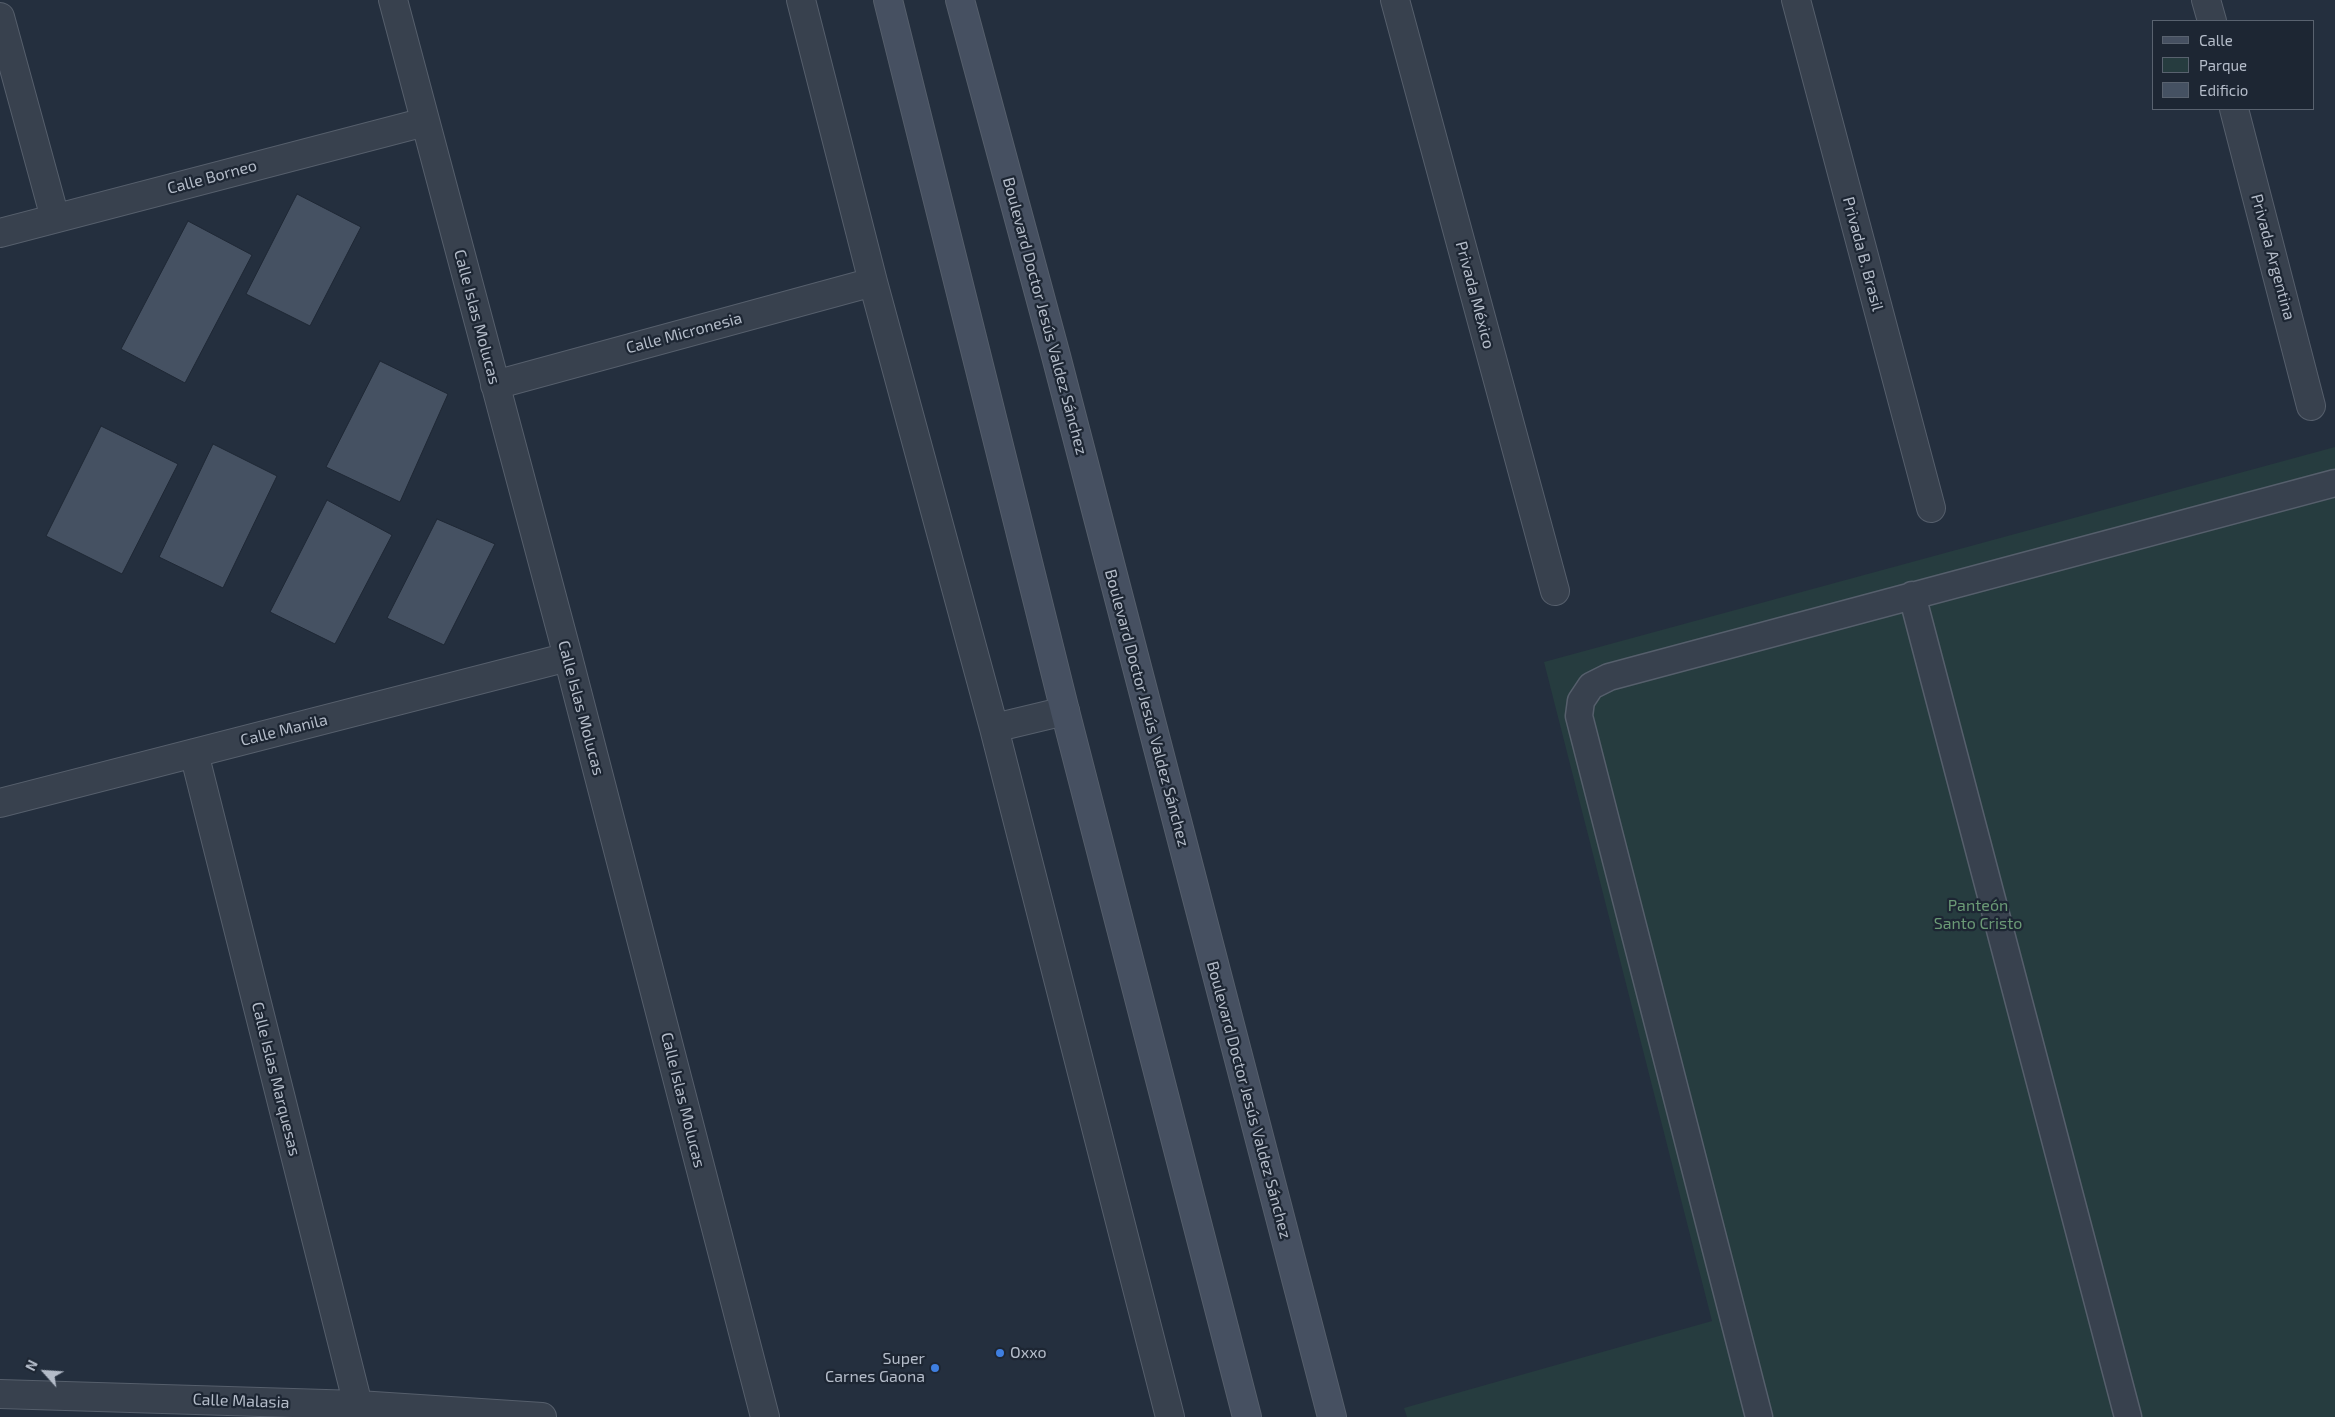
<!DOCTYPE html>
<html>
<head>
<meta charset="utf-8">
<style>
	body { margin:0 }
	#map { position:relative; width:2335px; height:1417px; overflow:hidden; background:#242f3e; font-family:"Exo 2",sans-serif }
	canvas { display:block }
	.legend { position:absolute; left:2152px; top:20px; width:162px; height:90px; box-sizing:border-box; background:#1d2633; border:1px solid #59626f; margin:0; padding:6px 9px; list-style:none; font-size:15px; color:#b4bcc9 }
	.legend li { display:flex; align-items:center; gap:10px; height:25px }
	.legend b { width:25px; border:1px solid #59626f }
	.north { position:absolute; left:20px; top:1347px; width:50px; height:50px; -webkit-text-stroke:4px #1d2633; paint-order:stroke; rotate:296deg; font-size:14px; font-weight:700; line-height:20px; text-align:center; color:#b4bcc9 }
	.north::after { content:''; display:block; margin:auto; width:18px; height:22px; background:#b4bcc9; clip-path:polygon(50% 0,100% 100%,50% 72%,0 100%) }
</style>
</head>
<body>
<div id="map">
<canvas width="2335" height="1417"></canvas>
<ul class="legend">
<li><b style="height:6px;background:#465061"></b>Calle</li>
<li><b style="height:14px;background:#263c3f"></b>Parque</li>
<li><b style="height:14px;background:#455162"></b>Edificio</li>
</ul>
<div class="north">N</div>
</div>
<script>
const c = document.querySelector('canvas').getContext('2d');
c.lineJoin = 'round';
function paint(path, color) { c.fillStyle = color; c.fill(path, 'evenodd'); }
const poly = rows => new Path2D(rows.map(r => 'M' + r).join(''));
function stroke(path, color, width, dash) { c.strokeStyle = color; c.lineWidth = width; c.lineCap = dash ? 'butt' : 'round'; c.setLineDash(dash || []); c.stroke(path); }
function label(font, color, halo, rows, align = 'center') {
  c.font = font + ' "Exo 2",sans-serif'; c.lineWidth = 4.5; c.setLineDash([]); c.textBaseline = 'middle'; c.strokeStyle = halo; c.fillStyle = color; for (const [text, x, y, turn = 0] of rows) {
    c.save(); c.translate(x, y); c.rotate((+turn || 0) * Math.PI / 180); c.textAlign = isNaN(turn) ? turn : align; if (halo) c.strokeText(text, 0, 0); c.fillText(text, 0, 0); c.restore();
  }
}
paint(poly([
	[2335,447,2335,1417,1407,1417,1404,1408,1712,1321,1544,662]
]), '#263c3f');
const building = poly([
	[297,194,361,227,310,326,246,294,297,194],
	[188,221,252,255,185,383,121,349,188,221],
	[380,361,448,394,400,502,326,467,380,361],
	[101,426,178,464,122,574,46,536,101,426],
	[213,444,277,476,223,588,159,557,213,444],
	[327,500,392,535,335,644,270,612,327,500],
	[437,519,495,544,444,645,387,618,437,519]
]);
paint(building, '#455162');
stroke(building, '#1f2835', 1);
const lane = poly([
	[1912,595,2128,1417],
	[1759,1417,1579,716,1581,701,1591,686,1609,677,2335,483]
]);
const street = poly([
	[393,0,568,657,765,1417],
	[801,0,873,282,994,728,1170,1417],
	[1395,0,1555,591],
	[1796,0,1931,508],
	[2206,0,2212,21],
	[0,17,55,218],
	[2234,109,2311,406],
	[0,233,425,122],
	[495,385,873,282],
	[994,728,1065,711],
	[194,753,358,1405],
	[0,803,568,657],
	[0,1394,358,1405,542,1417]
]);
const secondary = poly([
	[888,0,1065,711,1247,1417],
	[960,0,1056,356,1332,1417]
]);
stroke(lane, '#565f6c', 29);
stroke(street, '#565f6c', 30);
stroke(secondary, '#565f6c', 30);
stroke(lane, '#38414e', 26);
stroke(street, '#38414e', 28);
stroke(secondary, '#465061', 28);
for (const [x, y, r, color] of [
	[1000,1353,5,"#3f7fe0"],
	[935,1368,5,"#3f7fe0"]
]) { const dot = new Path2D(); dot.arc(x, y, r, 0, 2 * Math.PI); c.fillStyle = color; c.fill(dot); stroke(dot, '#1d2633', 2); }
label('16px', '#b4bcc9', '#1d2633', [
	["Calle Borneo",212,177,-15],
	["Privada B. Brasil",1863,254,75],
	["Privada Argentina",2273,257,75],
	["Privada México",1475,295,75],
	["Boulevard Doctor Jesús Valdez Sánchez",1045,316,75],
	["Calle Islas Molucas",477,317,75],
	["Calle Micronesia",684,333,-15],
	["Calle Islas Molucas",581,708,75],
	["Boulevard Doctor Jesús Valdez Sánchez",1147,708,75],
	["Calle Manila",284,730,-14],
	["Calle Islas Marquesas",276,1079,76],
	["Calle Islas Molucas",683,1100,76],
	["Boulevard Doctor Jesús Valdez Sánchez",1249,1100,75],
	["Calle Malasia",241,1401,2]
]);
label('16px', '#6b9a76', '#1d2633', [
	["Panteón",1978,906],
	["Santo Cristo",1978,924]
]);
label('16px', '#b4bcc9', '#1d2633', [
	["Oxxo",1010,1353],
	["Super",925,1359,"right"],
	["Carnes Gaona",925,1377,"right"]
], 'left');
</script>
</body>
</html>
